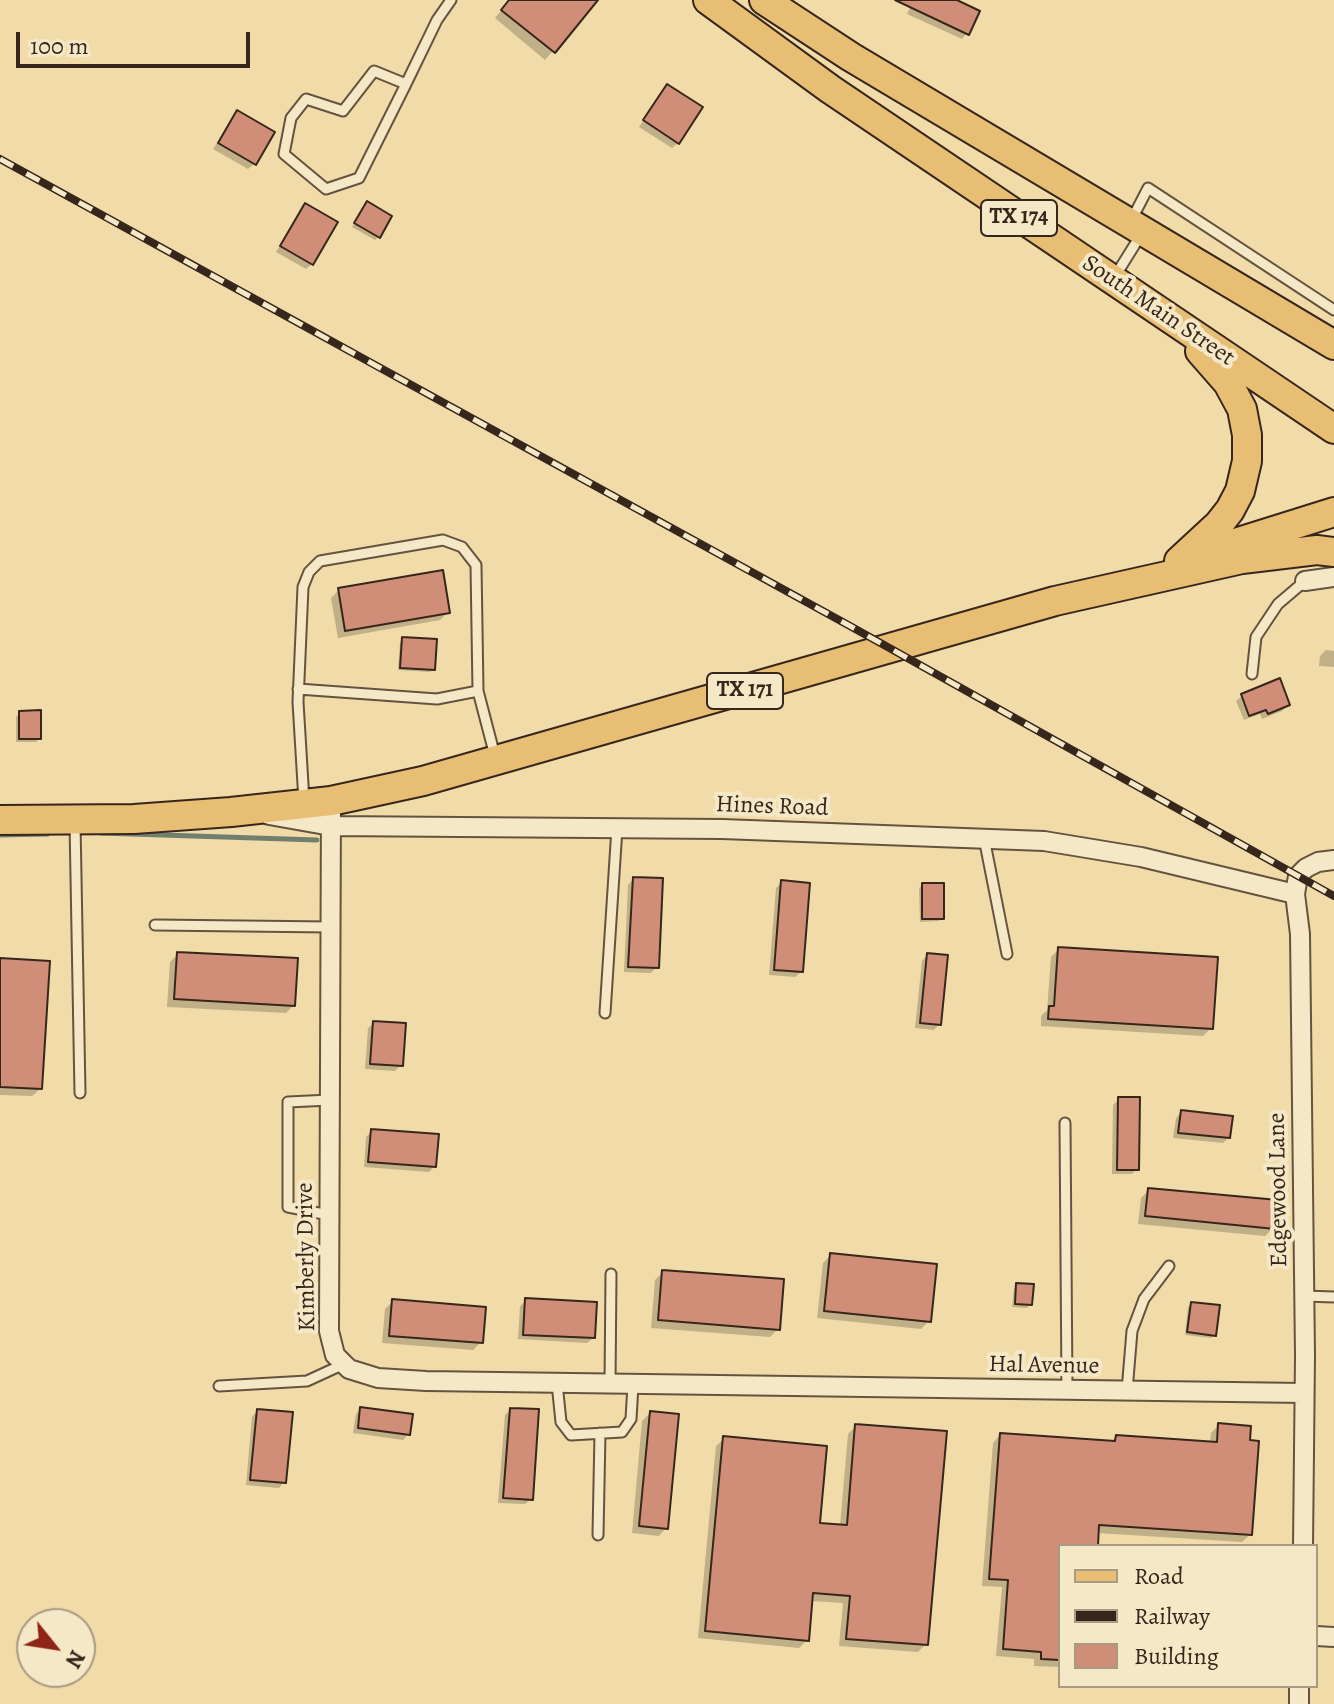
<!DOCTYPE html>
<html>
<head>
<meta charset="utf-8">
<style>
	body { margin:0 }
	#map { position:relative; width:1334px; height:1704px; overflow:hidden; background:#f0dba9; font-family:Alegreya,serif }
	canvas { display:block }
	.legend { position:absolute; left:1058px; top:1544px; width:260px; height:144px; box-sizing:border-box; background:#f5e8c7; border:2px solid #a99a83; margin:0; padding:10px 14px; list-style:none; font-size:24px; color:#37261c }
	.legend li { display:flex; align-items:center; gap:16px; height:40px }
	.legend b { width:40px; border:2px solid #a99a83 }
	.north { position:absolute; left:16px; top:1608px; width:80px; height:80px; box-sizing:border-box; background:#f5e8c7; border:2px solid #a99a83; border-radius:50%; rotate:120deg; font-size:22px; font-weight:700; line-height:32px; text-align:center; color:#37261c }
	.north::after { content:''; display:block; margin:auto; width:28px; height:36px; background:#8f2418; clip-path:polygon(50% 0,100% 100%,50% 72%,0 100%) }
	.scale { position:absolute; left:16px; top:32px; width:234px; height:36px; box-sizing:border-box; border:4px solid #37261c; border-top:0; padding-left:10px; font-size:24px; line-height:28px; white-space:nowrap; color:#37261c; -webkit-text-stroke:6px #f5e8c7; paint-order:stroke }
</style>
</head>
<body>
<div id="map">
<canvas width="1334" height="1704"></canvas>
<ul class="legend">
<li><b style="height:10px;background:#e8be74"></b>Road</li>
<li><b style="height:10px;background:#37261c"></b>Railway</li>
<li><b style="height:22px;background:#d08e78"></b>Building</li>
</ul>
<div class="north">N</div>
<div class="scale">100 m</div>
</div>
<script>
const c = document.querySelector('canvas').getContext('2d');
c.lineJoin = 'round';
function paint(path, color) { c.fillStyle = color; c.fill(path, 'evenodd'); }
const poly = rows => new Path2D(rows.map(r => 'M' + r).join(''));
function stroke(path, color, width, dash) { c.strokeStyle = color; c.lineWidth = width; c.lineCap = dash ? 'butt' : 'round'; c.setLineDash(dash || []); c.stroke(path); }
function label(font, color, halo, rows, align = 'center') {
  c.font = font + ' Alegreya,serif'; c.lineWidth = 8; c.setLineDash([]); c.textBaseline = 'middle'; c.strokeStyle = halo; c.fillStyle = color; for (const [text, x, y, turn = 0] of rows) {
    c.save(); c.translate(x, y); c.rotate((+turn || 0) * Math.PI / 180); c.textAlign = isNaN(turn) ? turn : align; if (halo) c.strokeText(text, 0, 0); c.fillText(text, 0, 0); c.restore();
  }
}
paint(poly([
	[510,0,586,0,592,5,545,60,495,18],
	[914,0,960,0,967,33,962,39,907,14],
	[667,87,678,143,672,148,639,127],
	[237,112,254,164,248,169,213,149],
	[305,205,312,264,306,269,276,252],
	[364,207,378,237,375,240,352,227],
	[339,590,448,612,440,620,338,638,331,598],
	[403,639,433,669,430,672,398,670,400,643],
	[1326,650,1334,651,1334,667,1319,666,1320,656],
	[1242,696,1288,705,1282,711,1262,719,1260,714,1244,720,1236,701],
	[19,713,39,739,36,742,16,742,16,717],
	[633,879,657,967,651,973,624,972,628,885],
	[782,882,801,972,795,977,769,975,776,888],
	[923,885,942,918,939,921,920,922,919,888],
	[1059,949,1211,1028,1203,1036,1041,1026,1041,1016,1047,1010,1051,957],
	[178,954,294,1005,286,1013,167,1007,170,962],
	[927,955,939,1024,934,1030,915,1028,922,961],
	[0,960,40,1089,32,1096,0,1095],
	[374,1023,401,1065,395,1071,365,1069,368,1028],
	[1119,1099,1137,1169,1132,1174,1112,1174,1113,1105],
	[1181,1112,1228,1138,1223,1143,1173,1138,1176,1118],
	[372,1131,435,1166,429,1172,364,1167,366,1137],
	[1149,1190,1273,1228,1265,1236,1138,1224,1141,1198],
	[831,1255,929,1321,921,1329,817,1318,823,1263],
	[663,1272,778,1329,770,1337,651,1328,655,1280],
	[1017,1285,1030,1304,1027,1308,1012,1307,1014,1289],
	[526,1300,593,1338,587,1343,518,1339,520,1306],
	[393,1301,481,1342,473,1350,382,1343,385,1309],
	[1192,1304,1214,1335,1211,1338,1185,1335,1188,1307],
	[361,1409,408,1434,403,1440,353,1433,356,1414],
	[510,1410,531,1499,525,1504,498,1503,505,1415],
	[257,1411,284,1482,279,1488,246,1485,252,1417],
	[650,1413,666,1528,659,1536,632,1533,642,1421],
	[1219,1425,1250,1535,1242,1542,1097,1533,1096,1546,1060,1546,1060,1667,1034,1666,1034,1659,996,1656,1002,1587,982,1586,993,1443,1000,1435,1111,1442,1116,1437,1210,1444,1211,1433],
	[856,1426,926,1644,918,1652,839,1646,843,1603,811,1601,807,1640,799,1648,698,1638,716,1446,724,1439,818,1525,840,1526,848,1434]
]), '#0003');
stroke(poly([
	[100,833,317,840],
	[0,835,48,834]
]), '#727f6f', 5);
const building = poly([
	[509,0,598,0,555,53,501,10,509,0],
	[895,0,957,0,980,11,969,35,895,0],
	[667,84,703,107,679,144,643,120,667,84],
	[237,110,275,132,256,165,218,143,237,110],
	[367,201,392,216,380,238,354,223,367,201],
	[305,203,338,222,313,265,280,246,305,203],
	[443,570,450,613,345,631,338,588,443,570],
	[402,637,437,639,435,670,400,668,402,637],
	[1280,678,1290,705,1268,714,1266,710,1249,716,1241,694,1280,678],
	[41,710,41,739,19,739,19,711,41,710],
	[633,877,663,878,659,968,628,967,633,877],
	[781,880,810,883,803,972,774,970,781,880],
	[922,883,944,883,944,919,922,919,922,883],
	[1058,947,1218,957,1213,1029,1048,1019,1049,1006,1054,1006,1058,947],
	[177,952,298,958,295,1006,174,999,177,952],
	[927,953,948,955,941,1025,920,1023,927,953],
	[0,958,50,961,42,1089,0,1087,0,958],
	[373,1021,406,1023,403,1066,370,1064,373,1021],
	[1118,1097,1140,1097,1139,1170,1117,1170,1118,1097],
	[1181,1110,1233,1116,1230,1138,1178,1133,1181,1110],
	[371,1129,439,1134,436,1167,368,1162,371,1129],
	[1148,1188,1278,1200,1275,1229,1145,1216,1148,1188],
	[830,1253,937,1264,931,1322,824,1311,830,1253],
	[662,1270,784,1279,780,1330,658,1320,662,1270],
	[1016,1283,1034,1284,1032,1305,1015,1304,1016,1283],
	[525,1298,597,1302,595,1338,523,1335,525,1298],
	[392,1299,486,1307,483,1343,389,1336,392,1299],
	[1191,1302,1220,1305,1216,1336,1187,1332,1191,1302],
	[360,1407,413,1414,410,1435,358,1428,360,1407],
	[510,1408,539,1409,533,1500,503,1498,510,1408],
	[257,1409,293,1412,286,1483,250,1480,257,1409],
	[650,1411,679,1414,668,1529,639,1526,650,1411],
	[1218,1423,1251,1426,1250,1440,1259,1441,1252,1535,1099,1525,1098,1546,1060,1546,1060,1660,1041,1659,1041,1652,1003,1649,1008,1580,989,1579,1000,1433,1115,1441,1116,1435,1217,1442,1218,1423],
	[855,1424,947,1431,928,1645,846,1639,850,1596,813,1593,809,1641,705,1631,723,1436,827,1446,820,1523,847,1525,855,1424]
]);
paint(building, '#d08e78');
stroke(building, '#37261c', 2);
const service = poly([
	[406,84,374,71,343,111,306,99,291,118,284,154,326,189,359,178,406,84,437,20,451,0],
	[1132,219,1148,188,1334,310],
	[1114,278,1142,233],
	[1252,674,1256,637,1278,604,1305,581],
	[298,689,437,699,478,691,495,756],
	[304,801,298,702,303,587,309,572,320,561,443,540,462,547,476,565,478,691],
	[75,823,80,1093],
	[984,838,1007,954],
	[155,925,330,927],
	[605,1013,617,828],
	[1065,1123,1067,1390],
	[329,1215,288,1207,288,1102,330,1100],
	[1304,1296,1334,1297],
	[557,1383,561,1422,571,1435,622,1432,631,1419,633,1385],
	[610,1384,611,1274],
	[219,1386,307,1381,344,1364],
	[1127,1391,1132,1331,1144,1299,1169,1266],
	[598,1535,600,1433]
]);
const minor = poly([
	[1305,581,1334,577],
	[331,801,329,1331,335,1355,349,1369,378,1378,426,1381,1304,1393],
	[269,815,331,826,722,829,1044,841,1141,857,1295,894],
	[1303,1546,1305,1356,1300,934,1295,894,1298,876,1306,868,1318,862,1334,860],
	[1316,1636,1334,1637],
	[1299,1686,1299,1704]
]);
const primary = poly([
	[708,0,830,89,1334,429],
	[764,0,851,57,1334,345],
	[1216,549,1334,512],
	[1179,561,1219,524,1230,510,1240,491,1247,461,1247,435,1242,409,1228,383,1200,351],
	[0,820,134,819,231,812,331,801,423,781,1055,601,1242,559,1317,550,1334,552]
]);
stroke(service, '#65533f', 13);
stroke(minor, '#65533f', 22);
stroke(primary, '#37261c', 32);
stroke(service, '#f5e8c7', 9);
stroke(minor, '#f5e8c7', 18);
stroke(primary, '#e8be74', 28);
const rail = poly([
	[0,159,850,626,1334,896]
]);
stroke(rail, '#37261c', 8);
stroke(rail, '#f5e8c7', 5, [15]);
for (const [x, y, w] of [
	[1019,218,76],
	[745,691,76]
]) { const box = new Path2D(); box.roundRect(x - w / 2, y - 18, w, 36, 6); c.fillStyle = '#f5e8c7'; c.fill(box); stroke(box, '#37261c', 2); }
label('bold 22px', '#37261c', null, [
	["TX 174",1019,218],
	["TX 171",745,691]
]);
label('24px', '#37261c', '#f5e8c7', [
	["South Main Street",1158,311,34],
	["Hines Road",772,807,2],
	["Edgewood Lane",1279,1190,-91],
	["Kimberly Drive",307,1257,-91],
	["Hal Avenue",1044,1366,1]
]);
</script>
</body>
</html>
